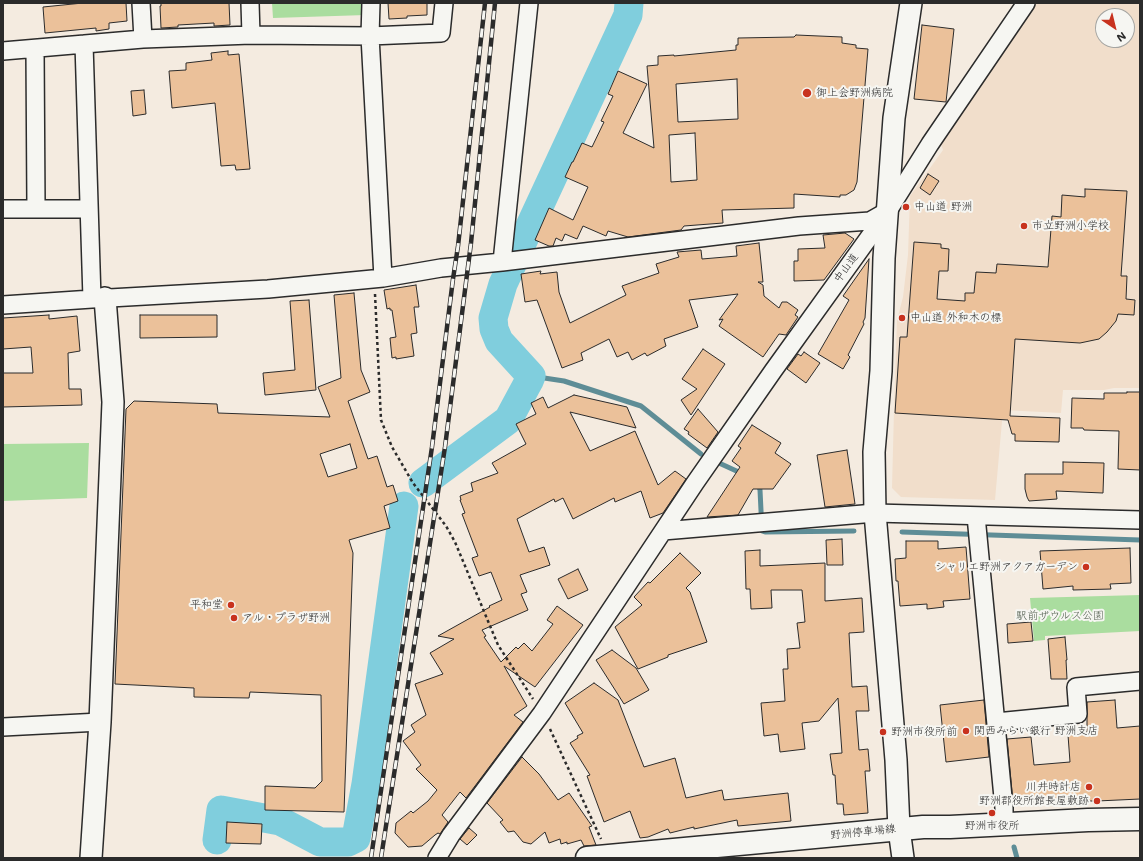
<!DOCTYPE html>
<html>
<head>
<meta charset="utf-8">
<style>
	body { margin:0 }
	#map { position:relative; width:1143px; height:861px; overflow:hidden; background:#f4ebe0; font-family:Mali,sans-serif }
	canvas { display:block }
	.frame { position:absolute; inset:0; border:4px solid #2b2b2b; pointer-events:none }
	.north { position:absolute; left:1095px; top:8px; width:40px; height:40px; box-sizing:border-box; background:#f6f6f2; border:1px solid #a5a5a2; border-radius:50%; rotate:145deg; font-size:11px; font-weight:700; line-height:16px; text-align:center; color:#2b2b2b }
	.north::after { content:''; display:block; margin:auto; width:14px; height:18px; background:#c8321e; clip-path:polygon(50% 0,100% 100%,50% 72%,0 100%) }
</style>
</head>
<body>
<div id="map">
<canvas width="1143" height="861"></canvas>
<div class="frame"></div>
<div class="north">N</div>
</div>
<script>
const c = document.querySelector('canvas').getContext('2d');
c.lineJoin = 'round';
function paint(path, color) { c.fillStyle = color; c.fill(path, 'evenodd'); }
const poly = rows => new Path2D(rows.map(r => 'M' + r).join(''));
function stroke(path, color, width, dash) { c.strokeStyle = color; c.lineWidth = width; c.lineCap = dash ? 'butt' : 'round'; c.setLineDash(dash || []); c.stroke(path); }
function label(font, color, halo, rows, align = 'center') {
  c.font = font + ' Mali,"Klee One",sans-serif'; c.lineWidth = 4; c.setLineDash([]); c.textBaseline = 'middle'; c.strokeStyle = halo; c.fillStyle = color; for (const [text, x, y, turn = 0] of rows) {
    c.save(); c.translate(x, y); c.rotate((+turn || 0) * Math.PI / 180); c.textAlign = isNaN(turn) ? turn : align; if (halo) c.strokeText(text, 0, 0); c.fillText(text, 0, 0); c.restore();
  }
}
paint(poly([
	[1036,3,1140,3,1140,388,1114,388,1104,390,1063,390,1061,413,1003,410,995,500,901,497,892,488,894,410,897,320,903,297,908,255,910,196,943,150,940,141],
	[1103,16,1127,16,1127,40,1103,40]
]), '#f1decb');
paint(poly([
	[272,3,366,3,366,15,273,18],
	[89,443,87,498,3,501,3,444],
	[1140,595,1140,631,1045,636,1045,640,1034,641,1030,598]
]), '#aadd9f');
stroke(poly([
	[531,376,564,381,641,406,701,454],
	[719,463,743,474],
	[758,483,760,490,762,531,765,532,854,531],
	[902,532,1140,540],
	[356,838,361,844],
	[1014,847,1017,858]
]), '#5e8d96', 5);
stroke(poly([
	[423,483,508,420,529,381,531,376,499,341,494,329,493,318,503,284,628,15,629,3],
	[217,840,221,810,280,821,320,842,348,842,356,838,366,784,404,506]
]), '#80cedd', 29);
const building = poly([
	[83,3,126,3,127,21,109,23,109,29,96,31,96,28,45,33,43,7,83,3],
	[161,3,229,3,230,25,214,26,214,23,178,25,178,27,161,28,160,6,161,6,161,3],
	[388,3,427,3,427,15,407,16,407,18,389,19,388,3],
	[922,25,954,29,946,102,914,99,922,25],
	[796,35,842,37,842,43,856,45,856,48,868,49,857,182,854,190,846,195,840,195,840,197,794,194,794,208,722,210,723,223,684,226,681,230,628,237,608,231,606,236,583,226,577,239,565,234,562,241,556,238,553,246,549,246,535,240,549,208,573,220,588,187,565,177,572,162,573,162,582,143,592,147,604,122,601,121,613,96,608,94,618,71,647,84,623,133,654,148,647,66,658,65,658,56,674,55,674,56,736,50,736,45,738,45,738,38,794,37,796,35],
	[737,79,738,119,678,122,676,84,737,79],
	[695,133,697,180,671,182,669,135,695,133],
	[228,51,228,55,239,54,250,169,236,170,235,165,221,166,215,103,172,108,169,71,186,70,186,63,212,60,211,53,228,51],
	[144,90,146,114,133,116,131,91,144,90],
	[928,174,939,181,930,195,920,188,928,174],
	[1085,189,1127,191,1121,276,1127,276,1126,299,1135,300,1134,315,1118,314,1116,321,1107,332,1099,339,1080,343,1015,339,1010,416,1060,418,1059,442,1015,441,1015,434,1012,434,1008,420,895,413,900,337,907,337,914,242,941,244,941,248,949,249,948,271,939,271,937,299,965,301,965,293,974,293,976,272,996,273,997,264,1048,267,1052,216,1061,217,1062,195,1085,197,1085,189],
	[845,233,854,239,824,280,794,281,794,261,798,261,798,249,825,248,823,235,845,233],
	[759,243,763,282,758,282,763,285,764,296,779,308,782,302,787,302,798,310,795,315,798,317,786,335,779,334,763,357,719,326,723,319,719,320,738,294,689,300,698,327,664,339,666,346,647,356,645,353,632,360,628,352,617,357,609,339,581,353,583,360,562,368,537,300,525,302,521,274,541,271,540,274,557,272,559,292,570,323,626,295,622,286,659,273,656,264,679,257,677,252,701,250,702,259,737,256,736,246,759,243],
	[869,259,865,318,863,322,864,324,848,355,850,357,843,369,818,354,849,300,843,296,869,259],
	[416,285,419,307,414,307,417,333,411,334,414,356,396,359,396,357,392,358,390,338,396,337,392,310,390,310,390,308,387,309,384,290,416,285],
	[354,293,361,370,370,392,348,401,368,459,377,456,387,487,393,485,398,501,384,506,390,528,349,540,353,553,344,812,265,810,265,786,315,788,322,781,321,695,250,692,249,698,194,697,194,688,115,684,126,409,134,401,217,404,218,413,330,417,318,387,341,378,334,295,354,293],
	[350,444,357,468,328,477,320,454,350,444],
	[309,300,316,390,265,395,263,373,295,370,290,301,309,300],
	[49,315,49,319,77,316,80,351,68,353,69,389,81,389,82,405,3,407,3,373,33,373,31,347,3,349,3,318,49,315],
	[140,315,217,315,217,337,140,338,140,315],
	[703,349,725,364,691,415,681,400,697,389,682,379,703,349],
	[804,352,820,363,806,383,787,369,798,354,801,356,804,352],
	[1127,392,1140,392,1140,470,1118,469,1119,431,1084,430,1083,428,1071,428,1072,398,1104,399,1104,393,1127,393,1127,392],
	[574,395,627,407,636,428,570,412,590,451,635,431,658,485,675,471,686,479,663,513,650,518,641,491,615,502,614,498,573,519,563,498,555,502,554,499,517,519,529,552,544,547,550,565,520,575,527,592,521,594,528,610,482,630,486,636,484,637,501,662,516,647,518,649,524,643,532,651,553,624,547,620,557,606,583,625,535,687,504,666,527,706,514,715,523,722,466,798,460,792,442,815,448,822,440,834,438,833,435,835,422,846,408,847,395,833,396,823,411,811,413,813,428,801,437,790,416,769,421,765,403,741,415,732,411,725,426,715,415,684,443,674,430,653,454,639,438,636,490,607,489,606,502,600,491,572,479,576,472,558,478,556,462,514,465,513,460,500,461,500,460,496,473,491,471,483,498,473,492,463,526,444,516,424,536,414,531,403,543,397,548,408,574,395],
	[698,409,718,432,707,448,688,434,689,432,684,429,698,409],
	[752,425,781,443,775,453,791,464,773,489,753,489,738,515,707,517,740,467,732,461,741,448,738,446,752,425],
	[847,450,855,504,825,507,817,455,847,450],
	[1063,462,1104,463,1103,493,1056,491,1057,499,1029,501,1027,497,1025,489,1025,474,1063,474,1063,462],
	[842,539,843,565,827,565,826,540,842,539],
	[906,541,938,541,938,549,966,547,970,599,943,601,944,607,927,609,927,604,900,606,898,581,896,581,895,559,906,558,906,541],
	[1130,548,1131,583,1110,584,1111,589,1073,590,1073,586,1043,589,1040,551,1130,548],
	[760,550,760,566,825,563,825,601,862,598,864,632,849,633,852,687,867,686,869,711,856,711,859,750,868,749,870,771,865,771,868,813,844,815,843,804,837,804,835,775,833,775,830,754,842,753,838,698,819,721,802,723,805,749,780,752,778,734,764,736,761,703,785,701,783,669,788,669,787,649,800,648,797,623,805,622,802,590,771,590,772,608,751,609,750,589,746,589,745,551,760,550],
	[680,553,701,573,686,588,690,592,707,642,668,655,668,657,638,669,615,627,642,605,634,597,648,582,650,583,680,553],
	[578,569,588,590,568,599,558,579,578,569],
	[1031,622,1033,641,1008,643,1007,624,1031,622],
	[1065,637,1067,660,1066,660,1067,679,1051,679,1048,639,1065,637],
	[612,650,636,668,649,690,624,704,596,660,612,650],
	[594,683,618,700,644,767,675,758,686,798,722,790,724,800,788,793,791,821,738,826,737,820,694,829,694,827,670,833,668,829,648,837,640,838,630,811,604,822,587,776,590,775,570,743,578,738,577,736,583,733,565,703,594,683],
	[984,700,989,757,946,762,940,705,984,700],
	[1115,700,1117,728,1140,726,1140,799,1097,801,1062,801,1028,802,1028,800,1013,802,1007,739,1031,737,1034,765,1070,762,1068,735,1087,733,1087,702,1115,700],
	[522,757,539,774,558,800,569,793,592,826,589,827,596,845,584,846,581,840,567,844,567,842,561,844,560,839,549,843,545,832,531,844,523,842,514,831,508,832,500,822,503,820,487,803,522,757],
	[227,822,262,824,261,844,226,843,227,822],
	[469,828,477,835,467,845,460,839,469,828]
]);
paint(building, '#ebc19a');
stroke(building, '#2b2b2b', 1);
const minor = poly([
	[141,3,143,39],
	[250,3,251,35],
	[371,3,370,36,383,278],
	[84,44,92,299],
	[35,49,36,208],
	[3,51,143,39,251,35,370,36,441,33,444,3],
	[3,209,89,209],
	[502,262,529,3],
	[3,305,92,299,268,289,383,278,441,268,502,262,799,226,870,221,886,212],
	[976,516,1004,808,1004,824],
	[663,531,875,513,1140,520],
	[996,722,1078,714,1076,687,1140,681],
	[3,727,100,722],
	[437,858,451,835,542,713,695,483,773,371,888,211,930,144,1026,3]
]);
const tertiary = poly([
	[91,858,100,722,113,402,105,298],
	[903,858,899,829,896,760,875,513,874,452,881,371,884,258,894,118,911,3]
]);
const secondary = poly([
	[587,858,923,827,950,827,1088,820,1140,819]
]);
stroke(minor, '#2b2b2b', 20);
stroke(tertiary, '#2b2b2b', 24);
stroke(secondary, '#2b2b2b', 25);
stroke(poly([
	[375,294,381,420,392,447,413,483,446,526,455,542,498,645,533,699],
	[550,729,601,839]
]), '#2b2b2b', 2.5, [3, 3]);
stroke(minor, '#f6f6f2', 17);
stroke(tertiary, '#f6f6f2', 21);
stroke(secondary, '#f6f6f2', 22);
const rail = poly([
	[371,858,432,447,453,279,458,246,485,3],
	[381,858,445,447,471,243,495,3]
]);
stroke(rail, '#2b2b2b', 4.5);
stroke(rail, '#f6f6f2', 3, [9]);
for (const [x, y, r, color] of [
	[807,93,5,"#c8321e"],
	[906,207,4,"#c8321e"],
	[1024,226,4,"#c8321e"],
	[902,318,4,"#c8321e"],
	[1086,567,4,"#c8321e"],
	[231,605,4,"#c8321e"],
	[234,618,4,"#c8321e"],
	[966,731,4,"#c8321e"],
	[883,732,4,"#c8321e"],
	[1089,787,4,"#c8321e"],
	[1097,801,4,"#c8321e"],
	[992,813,4,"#c8321e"]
]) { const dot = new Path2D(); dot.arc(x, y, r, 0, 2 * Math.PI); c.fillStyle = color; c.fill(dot); stroke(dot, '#f6f6f2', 1.5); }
label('11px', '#2b2b2b', '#f6f6f2', [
	["御上会野洲病院",816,93],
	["中山道 野洲",914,207],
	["市立野洲小学校",1032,226],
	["中山道 外和木の標",910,318],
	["シャリエ野洲アクアガーデン",1078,567,"right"],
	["平和堂",223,605,"right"],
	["アル・プラザ野洲",242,618],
	["関西みらい銀行 野洲支店",974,731],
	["野洲市役所前",891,732],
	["川井時計店",1081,787,"right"],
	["野洲郡役所館長屋敷跡",1089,801,"right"],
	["野洲市役所",992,826,"center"]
], 'left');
label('11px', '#2b2b2b', '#f6f6f2', [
	["中山道",846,268,-54],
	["野洲停車場線",863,832,-6]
]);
label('11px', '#4b5848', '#f6f6f2', [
	["駅前ザウルス公園",1060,616]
]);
</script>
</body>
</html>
